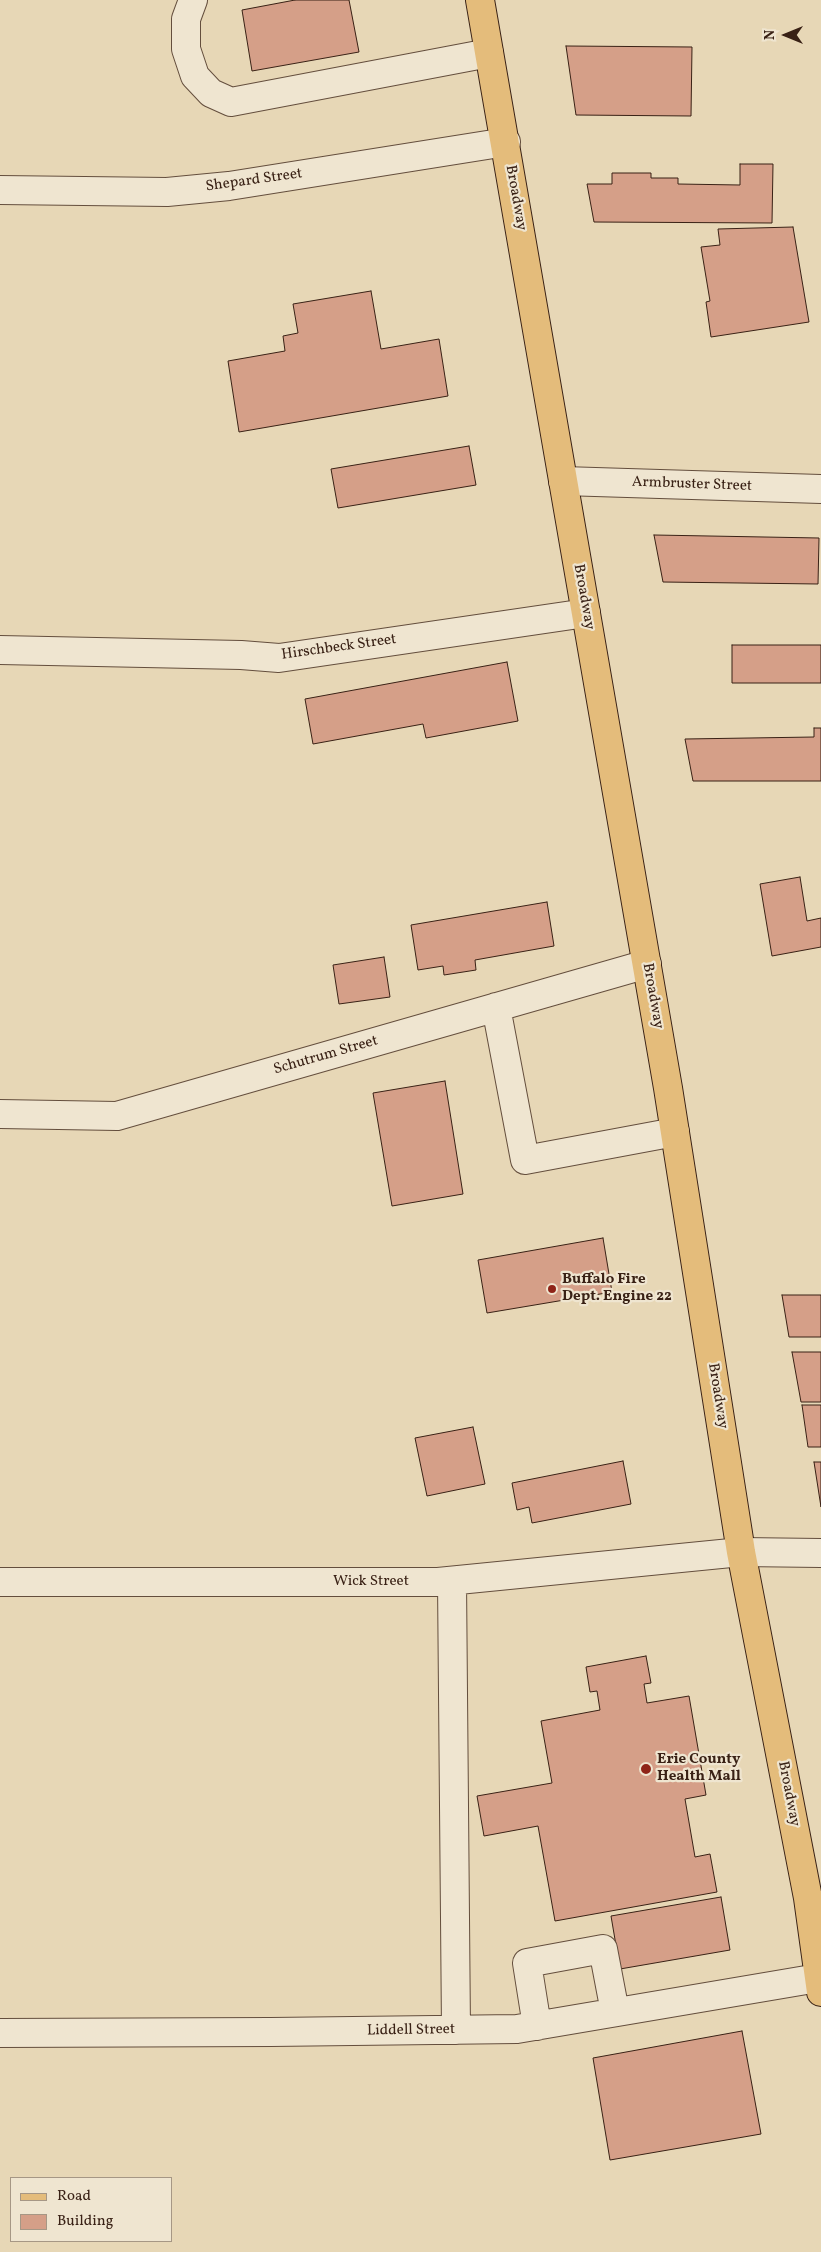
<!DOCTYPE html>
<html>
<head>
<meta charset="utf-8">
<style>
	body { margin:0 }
	#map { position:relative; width:821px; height:2252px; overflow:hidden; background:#e7d7b6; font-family:Vollkorn,serif }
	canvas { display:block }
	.legend { position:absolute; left:10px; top:2177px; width:162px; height:65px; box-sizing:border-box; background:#efe5d0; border:1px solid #a69785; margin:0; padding:6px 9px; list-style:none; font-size:15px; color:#392115 }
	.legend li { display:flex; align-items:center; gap:10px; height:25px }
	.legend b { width:25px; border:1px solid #a69785 }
	.north { position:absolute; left:761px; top:10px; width:50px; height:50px; -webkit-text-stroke:4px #efe5d0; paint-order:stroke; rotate:270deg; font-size:14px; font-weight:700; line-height:20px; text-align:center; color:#392115 }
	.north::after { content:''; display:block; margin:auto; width:18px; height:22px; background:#392115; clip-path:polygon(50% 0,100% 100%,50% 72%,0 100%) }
</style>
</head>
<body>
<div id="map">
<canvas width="821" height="2252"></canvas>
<ul class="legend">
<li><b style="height:6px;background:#e4bc7b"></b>Road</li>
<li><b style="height:14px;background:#d59f88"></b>Building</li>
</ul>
<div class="north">N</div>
</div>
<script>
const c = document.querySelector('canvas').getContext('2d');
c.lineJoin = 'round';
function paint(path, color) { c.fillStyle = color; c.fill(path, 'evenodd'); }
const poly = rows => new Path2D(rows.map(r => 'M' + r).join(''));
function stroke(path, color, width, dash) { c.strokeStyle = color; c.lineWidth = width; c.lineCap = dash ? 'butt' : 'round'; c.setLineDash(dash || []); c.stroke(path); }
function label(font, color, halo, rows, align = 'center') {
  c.font = font + ' Vollkorn,serif'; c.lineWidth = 4.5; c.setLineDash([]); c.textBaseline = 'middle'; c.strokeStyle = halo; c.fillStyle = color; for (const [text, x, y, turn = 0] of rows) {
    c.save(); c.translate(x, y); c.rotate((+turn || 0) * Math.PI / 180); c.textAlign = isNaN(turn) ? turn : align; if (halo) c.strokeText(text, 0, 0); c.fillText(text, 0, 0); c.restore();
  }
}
const building = poly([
	[295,0,349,0,359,52,252,71,242,10,295,0],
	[566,46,692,47,691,116,576,115,566,46],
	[740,164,773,164,772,223,594,222,587,184,612,184,612,173,651,173,651,178,678,178,678,184,740,185,740,164],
	[793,227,809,322,711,337,706,302,710,301,701,247,720,245,718,229,793,227],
	[371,291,381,349,439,339,448,396,239,432,228,361,285,351,283,336,298,333,293,304,371,291],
	[469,446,476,485,338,508,331,469,469,446],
	[654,535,819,538,818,584,663,582,654,535],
	[732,645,821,645,821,683,732,683,732,645],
	[507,662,518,721,426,738,423,724,313,744,305,699,507,662],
	[814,728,821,728,821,781,693,781,685,739,814,737,814,728],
	[800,877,807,921,821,918,821,947,772,956,760,884,800,877],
	[547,902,554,946,475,960,476,970,444,975,443,966,418,970,411,925,547,902],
	[384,957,390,997,339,1004,333,965,384,957],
	[445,1081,463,1194,392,1206,373,1093,445,1081],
	[603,1238,612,1292,487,1313,478,1260,603,1238],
	[782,1295,821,1295,821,1337,789,1337,782,1295],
	[792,1352,821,1352,821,1402,801,1402,792,1352],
	[802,1405,821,1405,821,1447,808,1447,802,1405],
	[473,1427,485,1484,427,1496,415,1438,473,1427],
	[623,1461,631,1504,532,1523,529,1507,517,1510,512,1483,623,1461],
	[814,1462,821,1462,821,1507,814,1462],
	[646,1656,651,1683,644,1684,647,1703,689,1696,706,1795,685,1799,695,1857,710,1854,717,1892,555,1921,538,1826,484,1836,477,1796,552,1783,541,1721,600,1710,597,1691,590,1692,586,1667,646,1656],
	[721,1897,730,1950,620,1969,611,1916,721,1897],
	[742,2031,761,2134,610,2160,593,2058,742,2031]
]);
paint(building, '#d59f88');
stroke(building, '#392115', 1);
const minor = poly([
	[193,0,186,19,186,49,195,76,211,93,231,102,489,53],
	[0,190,167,192,229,186,506,142],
	[563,481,821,489],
	[0,650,241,655,279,658,586,613],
	[496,1007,525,1160,675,1132],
	[0,1114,117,1116,647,964],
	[452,1581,456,2030],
	[0,1582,438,1582,741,1552,821,1553],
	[537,2026,527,1963,603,1949,615,2012],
	[0,2033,271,2032,517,2029,818,1978]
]);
const major = poly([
	[480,0,668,1088,741,1552,808,1898,821,1992]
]);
stroke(minor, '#644e3d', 30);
stroke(major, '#392115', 30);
stroke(minor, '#efe5d0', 28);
stroke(major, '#e4bc7b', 28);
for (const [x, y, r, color] of [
	[552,1289,5,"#8f2418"],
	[646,1769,6,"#8f2418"]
]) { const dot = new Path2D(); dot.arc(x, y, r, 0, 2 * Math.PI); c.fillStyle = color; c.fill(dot); stroke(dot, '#efe5d0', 2); }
label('15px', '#392115', '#efe5d0', [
	["Shepard Street",254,181,-8],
	["Broadway",515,198,80],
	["Armbruster Street",692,485,2],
	["Broadway",583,597,80],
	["Hirschbeck Street",339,648,-8],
	["Broadway",652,996,80],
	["Schutrum Street",326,1056,-16],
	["Broadway",717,1396,81],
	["Wick Street",371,1582],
	["Broadway",788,1794,79],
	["Liddell Street",411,2031,-1]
]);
label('bold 15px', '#392115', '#efe5d0', [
	["Buffalo Fire",562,1280],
	["Dept. Engine 22",562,1297],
	["Erie County",657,1760],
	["Health Mall",657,1777]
], 'left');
</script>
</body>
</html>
